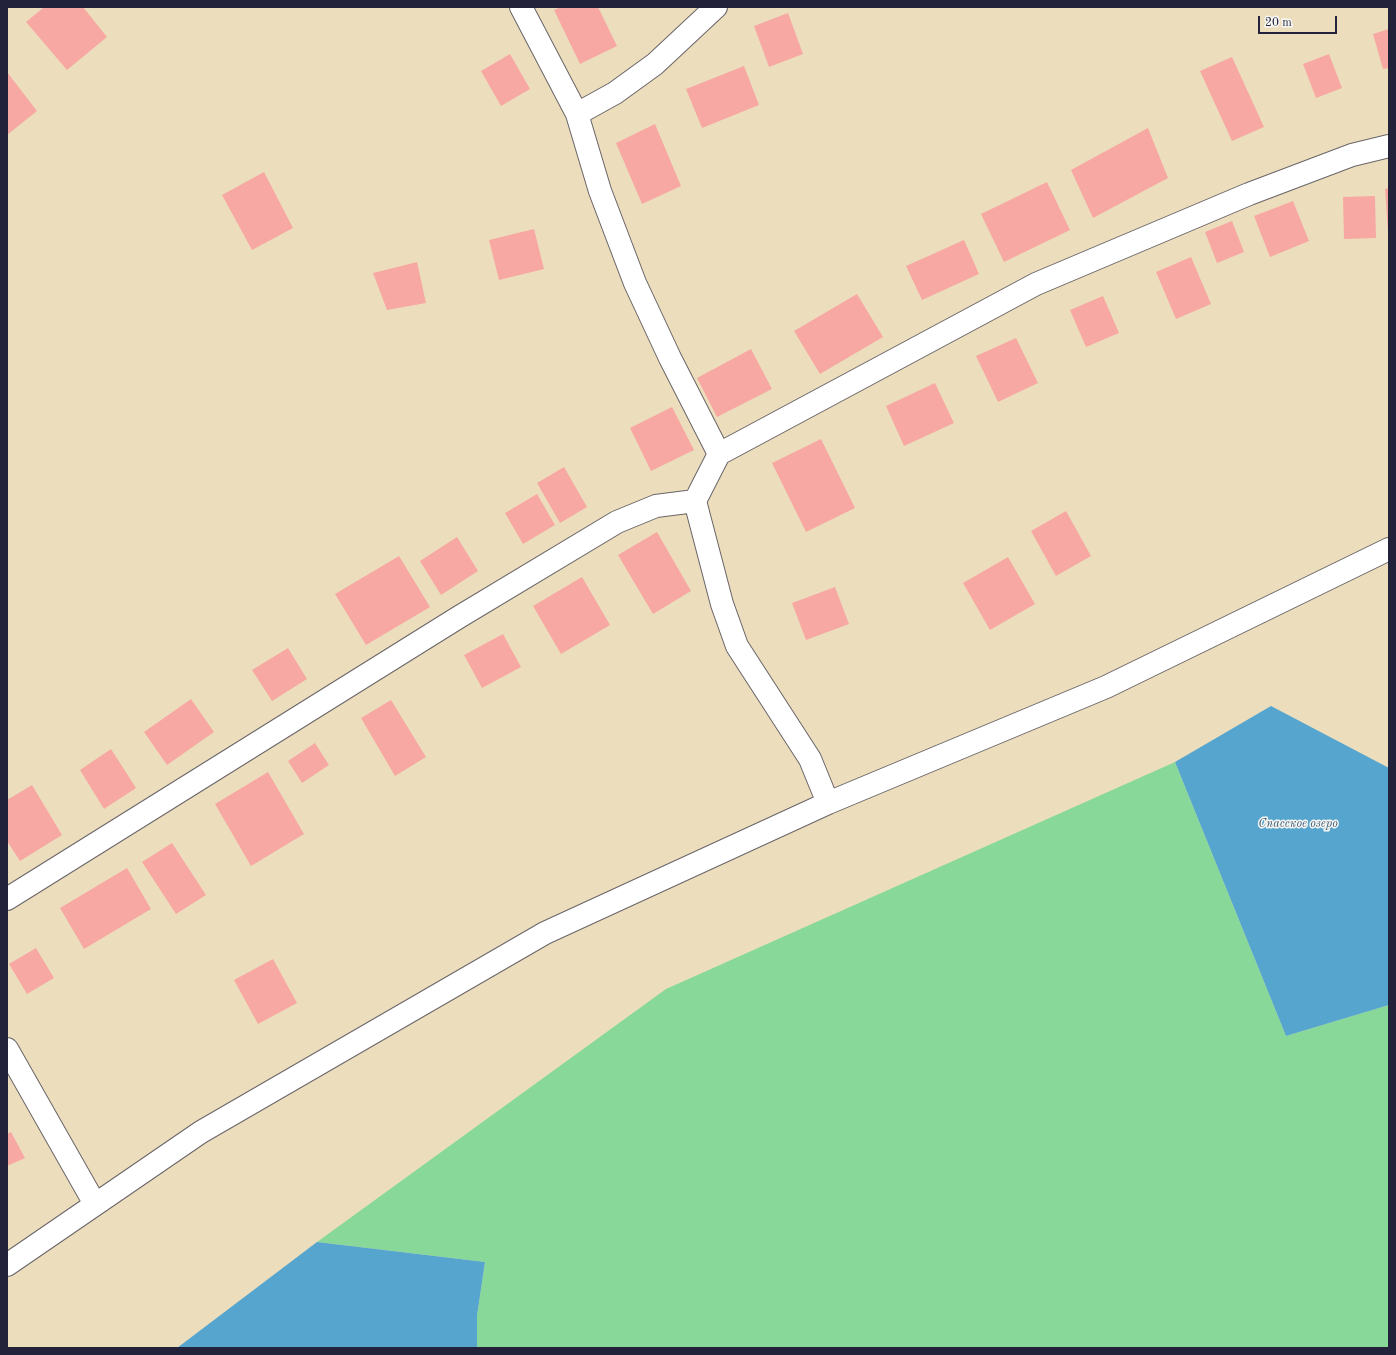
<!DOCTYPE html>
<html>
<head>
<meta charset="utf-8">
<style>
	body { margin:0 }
	#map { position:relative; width:1396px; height:1355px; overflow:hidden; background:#ecdebc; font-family:"Old Standard TT",serif }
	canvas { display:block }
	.frame { position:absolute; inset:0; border:8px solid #22223b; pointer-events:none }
	.scale { position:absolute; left:1258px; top:16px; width:79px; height:18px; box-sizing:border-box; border:2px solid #22223b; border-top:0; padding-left:5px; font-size:12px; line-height:14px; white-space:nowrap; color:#22223b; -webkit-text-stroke:3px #f6f6f2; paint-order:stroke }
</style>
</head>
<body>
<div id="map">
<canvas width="1396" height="1355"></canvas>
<div class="frame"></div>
<div class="scale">20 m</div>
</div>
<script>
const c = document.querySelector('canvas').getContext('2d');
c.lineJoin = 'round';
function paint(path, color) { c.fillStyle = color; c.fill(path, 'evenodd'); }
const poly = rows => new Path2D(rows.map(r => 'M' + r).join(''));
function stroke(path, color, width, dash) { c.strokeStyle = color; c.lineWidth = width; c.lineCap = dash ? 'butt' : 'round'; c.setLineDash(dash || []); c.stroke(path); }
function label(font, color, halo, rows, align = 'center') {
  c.font = font + ' "Old Standard TT",serif'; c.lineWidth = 3; c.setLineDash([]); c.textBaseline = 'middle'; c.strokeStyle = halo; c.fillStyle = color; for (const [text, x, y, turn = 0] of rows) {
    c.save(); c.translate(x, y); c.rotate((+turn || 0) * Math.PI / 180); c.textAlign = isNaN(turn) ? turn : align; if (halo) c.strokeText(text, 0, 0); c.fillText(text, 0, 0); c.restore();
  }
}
paint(poly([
	[1175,762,1286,1036,1389,1005,1389,1348,477,1348,477,1316,485,1262,317,1242,666,989]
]), '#88d999');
paint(poly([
	[1271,706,1389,768,1389,1005,1286,1036,1175,762],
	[317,1242,485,1262,477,1316,477,1348,177,1348]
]), '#55a5cf');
paint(poly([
	[44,7,83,7,107,37,67,70,26,22],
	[561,7,598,7,617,46,580,64,554,10],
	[788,13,803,54,769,67,754,26],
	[1389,29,1389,68,1383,69,1373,34],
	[510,54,530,89,501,106,481,71],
	[1329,54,1342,88,1316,98,1303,64],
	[1232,57,1264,127,1232,141,1200,71],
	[744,66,759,105,702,128,686,89],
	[7,72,37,111,7,135],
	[655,124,681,186,642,204,616,143],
	[1148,128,1168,178,1093,218,1071,170],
	[264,172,293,228,252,250,222,195],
	[1047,182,1070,230,1004,262,981,214],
	[1389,188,1389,232,1388,232,1385,189],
	[1375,196,1376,238,1344,239,1343,197],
	[1293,201,1309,241,1270,257,1254,216],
	[1232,221,1244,252,1217,263,1205,232],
	[534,229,544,269,499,280,489,240],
	[964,240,979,274,922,300,906,266],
	[1191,257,1211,304,1176,319,1156,272],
	[417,262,426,303,387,310,373,273],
	[857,294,883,337,820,374,794,331],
	[1103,296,1119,333,1086,347,1070,310],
	[1016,338,1038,383,998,402,976,356],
	[751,349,772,389,717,417,697,378],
	[935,383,954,423,904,446,886,406],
	[672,407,694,450,651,471,630,428],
	[821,439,855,508,806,532,772,463],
	[564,467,587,507,560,523,537,483],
	[537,494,555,525,523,544,505,513],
	[1066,511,1091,556,1056,576,1031,531],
	[657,532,691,591,653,614,618,555],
	[457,537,478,571,441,595,420,561],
	[399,556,430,607,366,645,335,594],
	[1008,557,1035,604,990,630,963,583],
	[582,577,610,625,561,654,533,606],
	[835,587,849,624,806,640,792,603],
	[503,634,521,667,482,688,464,655],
	[288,648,307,679,272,701,252,670],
	[191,699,214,732,167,765,144,732],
	[391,700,426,757,395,776,361,718],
	[315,743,329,765,302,783,288,761],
	[111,749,136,788,104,809,80,770],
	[268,772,304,834,251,866,215,804],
	[32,785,62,835,20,861,7,841,7,800],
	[172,843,206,895,176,914,142,862],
	[127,868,151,909,84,949,60,908],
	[36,948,54,978,27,994,9,964],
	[273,959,297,1003,258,1024,234,980],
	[11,1132,25,1158,7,1166,7,1134]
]), '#f7a8a3');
const minor = poly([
	[521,7,577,114,600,191,635,283,670,358,719,454,695,501,722,604,737,646,810,759,828,803],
	[577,114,615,93,655,64,716,7],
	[719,454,1036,284,1249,194,1352,155,1389,146],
	[7,899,459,617,617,522,656,506,695,501],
	[7,1049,95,1204],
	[7,1265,201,1132,545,933,828,803,1106,687,1389,549]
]);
stroke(minor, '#696468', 24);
stroke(minor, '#fff', 22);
label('italic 12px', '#365676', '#f6f6f2', [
	["Спасское озеро",1298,824]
]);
</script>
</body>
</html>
